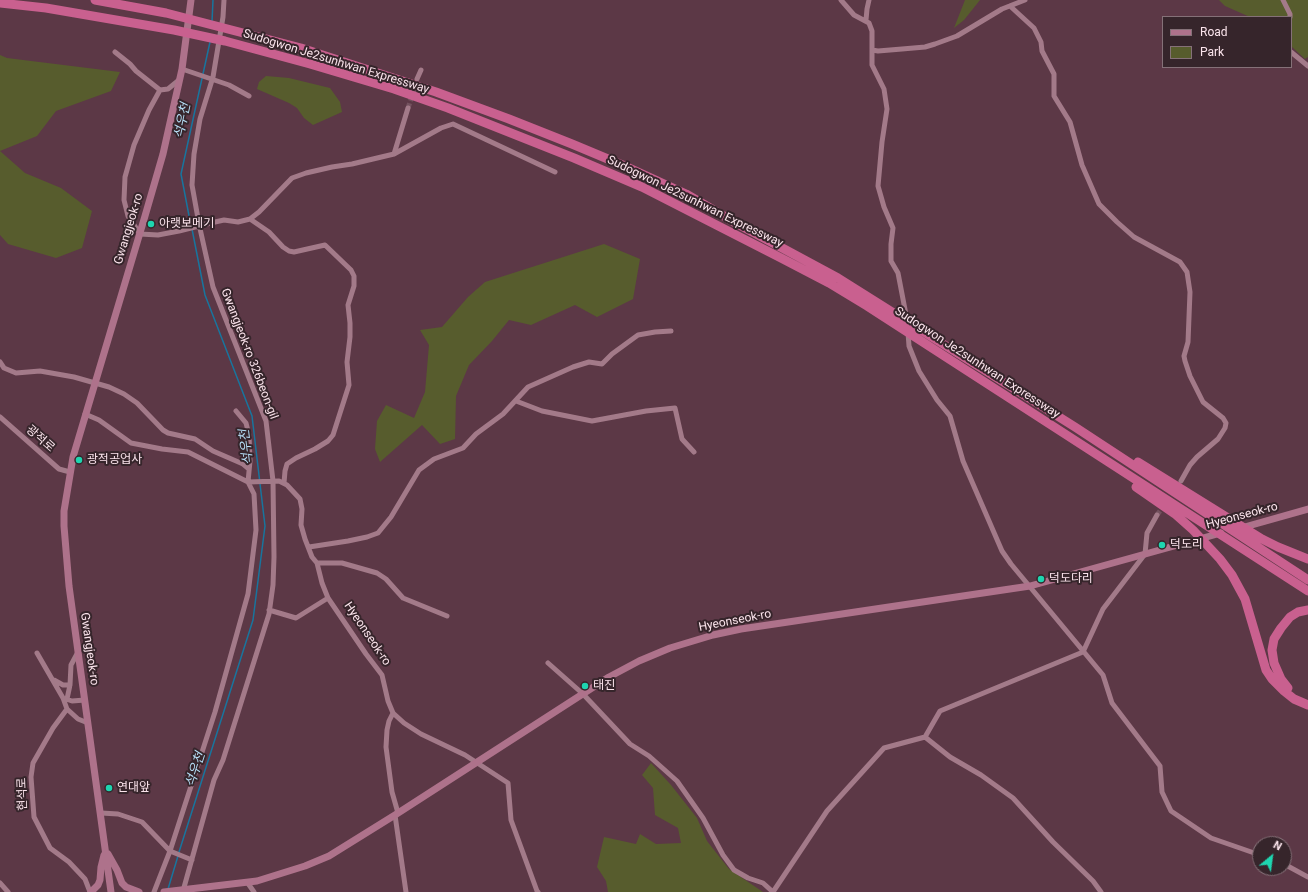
<!DOCTYPE html>
<html>
<head>
<meta charset="utf-8">
<style>
	body { margin:0 }
	#map { position:relative; width:1308px; height:892px; overflow:hidden; background:#5c3846; font-family:Roboto,sans-serif }
	canvas { display:block }
	.legend { position:absolute; left:1162px; top:16px; width:130px; height:52px; box-sizing:border-box; background:#36252b; border:1px solid #857178; margin:0; padding:5px 7px; list-style:none; font-size:12px; color:#fbe4ec }
	.legend li { display:flex; align-items:center; gap:8px; height:20px }
	.legend b { width:20px; border:1px solid #857178 }
	.north { position:absolute; left:1252px; top:836px; width:40px; height:40px; box-sizing:border-box; background:#36252b; border:1px solid #857178; border-radius:50%; rotate:29deg; font-size:11px; font-weight:700; line-height:16px; text-align:center; color:#fbe4ec }
	.north::after { content:''; display:block; margin:auto; width:14px; height:18px; background:#1ed5b0; clip-path:polygon(50% 0,100% 100%,50% 72%,0 100%) }
</style>
</head>
<body>
<div id="map">
<canvas width="1308" height="892"></canvas>
<ul class="legend">
<li><b style="height:5px;background:#ae728b"></b>Road</li>
<li><b style="height:11px;background:#575c2d"></b>Park</li>
</ul>
<div class="north">N</div>
</div>
<script>
const c = document.querySelector('canvas').getContext('2d');
c.lineJoin = 'round';
function paint(path, color) { c.fillStyle = color; c.fill(path, 'evenodd'); }
const poly = rows => new Path2D(rows.map(r => 'M' + r).join(''));
function stroke(path, color, width, dash) { c.strokeStyle = color; c.lineWidth = width; c.lineCap = dash ? 'butt' : 'round'; c.setLineDash(dash || []); c.stroke(path); }
function label(font, color, halo, rows, align = 'center') {
  c.font = font + ' Roboto,"Noto Sans KR",sans-serif'; c.lineWidth = 4; c.setLineDash([]); c.textBaseline = 'middle'; c.strokeStyle = halo; c.fillStyle = color; for (const [text, x, y, turn = 0] of rows) {
    c.save(); c.translate(x, y); c.rotate((+turn || 0) * Math.PI / 180); c.textAlign = isNaN(turn) ? turn : align; if (halo) c.strokeText(text, 0, 0); c.fillText(text, 0, 0); c.restore();
  }
}
paint(poly([
	[965,0,980,0,964,20,954,28],
	[1219,0,1308,0,1308,57,1305,59,1291,46,1291,17,1250,17,1225,6],
	[0,55,7,58,120,72,111,91,56,111,37,136,0,151,25,173,61,188,92,211,82,248,56,258,8,244,0,235],
	[266,76,289,78,330,88,340,102,342,112,313,125,304,118,297,108,289,103,257,89,259,82],
	[604,244,640,259,633,299,597,317,575,305,531,325,509,320,492,341,469,365,456,396,455,439,440,444,422,425,380,462,375,449,377,421,386,405,414,418,425,392,429,345,420,330,442,327,468,297,485,282],
	[651,763,671,785,697,818,707,841,729,869,763,892,608,892,606,881,597,867,604,837,636,844,640,834,656,844,681,843,678,828,655,815,653,788,642,775]
]), '#575c2d');
stroke(poly([
	[212,22,213,0],
	[191,226,181,174,210,42],
	[179,852,253,620,265,526,252,416,205,295,192,229],
	[168,889,178,856]
]), '#18759e', 1.5);
stroke(poly([
	[408,108,416,84],
	[1157,515,1165,504]
]), '#74525f', 5, [5, 2.5]);
stroke(poly([
	[841,0,854,15,869,23,872,31,872,65,884,89,887,109,882,142,878,186,884,207,893,228,891,244,891,261,898,273,907,320],
	[1283,0,1290,14,1290,17],
	[1010,6,1034,28,1041,42,1042,51,1054,74,1054,96,1070,122,1082,165,1099,204,1117,222,1134,237,1180,262,1187,272,1190,292,1188,342,1184,356,1185,361,1190,376,1203,402,1223,418,1226,423,1225,428,1218,439,1197,457,1190,465,1181,481],
	[866,20,867,9,869,0],
	[872,50,878,51,902,49,925,47,935,44,957,36,1002,9,1025,0],
	[115,52,130,64,136,71,160,90,168,89,179,80],
	[1291,52,1308,66],
	[182,69,229,85,249,96],
	[417,79,421,70],
	[160,90,149,110,134,145,125,177,124,200,128,216,140,234,158,235,179,231,215,222,224,220,238,222,250,219,269,232,283,247,289,251,294,252,325,245,351,270,354,276,354,286,348,305,350,323,350,337,347,362,349,385,333,435,328,441,315,449,296,458,287,464,285,471,284,483],
	[394,154,408,108],
	[250,219,259,212,292,178,306,173,332,167,352,164,394,154,441,128,453,124,555,172],
	[908,332,909,346,919,371,937,400,950,416,963,461,1002,551,1011,564,1103,675,1112,703,1160,766,1162,792,1171,811,1211,838,1260,855],
	[0,362,4,368,16,373,40,371,74,377,109,387,124,394,137,403,163,430,168,433,195,439,213,451,243,464,249,469],
	[516,401,542,411,592,421,646,411,675,408,682,439,694,452],
	[85,414,99,420,131,443,162,449,188,452,248,482,279,481,287,485,300,499,302,509,301,525,305,539,312,557,317,563,342,563,377,573,386,579,403,598,447,616],
	[0,417,59,469,70,472],
	[309,547,348,541,367,537,378,533,391,517,419,470,434,459,463,448,476,434,503,414,528,387,573,367,589,362,602,364,612,354,638,335,655,332,671,331],
	[317,563,322,583,328,598,366,654,382,675,388,701,393,713,404,723,421,734,465,755,508,783,511,820,537,891,538,892],
	[269,610,296,618,328,598],
	[37,653,63,698,72,701,85,700],
	[548,663,583,694,630,744,649,756,677,781,703,818,723,855,734,870,748,878,763,883,773,892],
	[54,680,63,685,70,685],
	[63,698,67,709,78,719,88,723],
	[67,699,70,685,71,665,78,652],
	[67,709,53,728,33,763,31,777,34,817,50,848,69,862,85,879,90,892],
	[393,713,389,721,387,730,386,747,392,792,398,813],
	[925,737,950,757,981,775,1013,798,1053,842,1093,881,1101,892],
	[101,813,118,814,142,822,170,851,192,860],
	[395,815,406,892],
	[1284,864,1308,877],
	[247,882,254,892],
	[0,883,8,892],
	[183,891,214,780,223,760,269,614,273,585,274,557,273,481,266,421,213,287,199,224,192,185,194,154,200,119,213,77,223,17,224,0],
	[154,892,170,851,215,712,248,594,256,530,254,494,248,482,250,461,249,435,246,423,236,411],
	[773,892,827,811,884,748,925,737,940,711,1083,652,1103,609,1145,554,1147,533,1157,515]
]), '#a37a89', 5);
stroke(poly([
	[1241,528,1308,509],
	[108,854,117,870,122,883,126,887,139,892],
	[91,892,98,885,100,880,101,867,104,855],
	[111,892,69,586,64,526,64,511,73,457,145,216,163,154,182,69,191,0],
	[164,892,257,881,305,866,329,856,395,815,609,677,639,661,670,648,713,635,741,629,1030,586,1221,533]
]), '#ae728b', 7);
stroke(poly([
	[95,0,166,13,301,48,436,92,509,119,572,144,627,167,686,194,734,222,838,278,1075,427,1308,580],
	[0,3,46,8,174,30,225,41,310,64,394,89,448,108,574,158,642,187,781,258,829,283,867,306,1308,591],
	[1138,462,1262,539,1278,547,1308,559],
	[1136,487,1175,514,1193,530,1220,559,1232,575,1245,599,1266,670,1272,679,1284,691,1294,699,1308,705],
	[1288,688,1281,679,1274,663,1272,650,1274,639,1281,628,1290,617,1298,612,1308,610]
]), '#c9608f', 9);
for (const [x, y, r, color] of [
	[151,224,4,"#1ed5b0"],
	[79,460,4,"#1ed5b0"],
	[1162,545,4,"#1ed5b0"],
	[1041,579,4,"#1ed5b0"],
	[585,686,4,"#1ed5b0"],
	[109,788,4,"#1ed5b0"]
]) { const dot = new Path2D(); dot.arc(x, y, r, 0, 2 * Math.PI); c.fillStyle = color; c.fill(dot); stroke(dot, '#36252b', 1.5); }
label('12px', '#fbe4ec', '#36252b', [
	["Sudogwon Je2sunhwan Expressway",336,62,17],
	["Sudogwon Je2sunhwan Expressway",695,202,26],
	["Gwangjeok-ro",129,229,-73],
	["Gwangjeok-ro 326beon-gil",249,354,69],
	["Sudogwon Je2sunhwan Expressway",977,363,33],
	["광적로",40,439,41],
	["Hyeonseok-ro",1242,516,-15],
	["Hyeonseok-ro",735,621,-11],
	["Hyeonseok-ro",367,634,56],
	["Gwangjeok-ro",89,649,82],
	["현석로",23,794,-92]
]);
label('12px', '#fbe4ec', '#36252b', [
	["아랫보메기",159,224],
	["광적공업사",87,460],
	["덕도리",1170,545],
	["덕도다리",1049,579],
	["태진",593,686],
	["연대앞",117,788]
], 'left');
label('italic 13px', '#b6def6', '#36252b', [
	["석우천",183,121,-78],
	["석우천",247,447,-97],
	["석우천",196,770,-72]
]);
</script>
</body>
</html>
